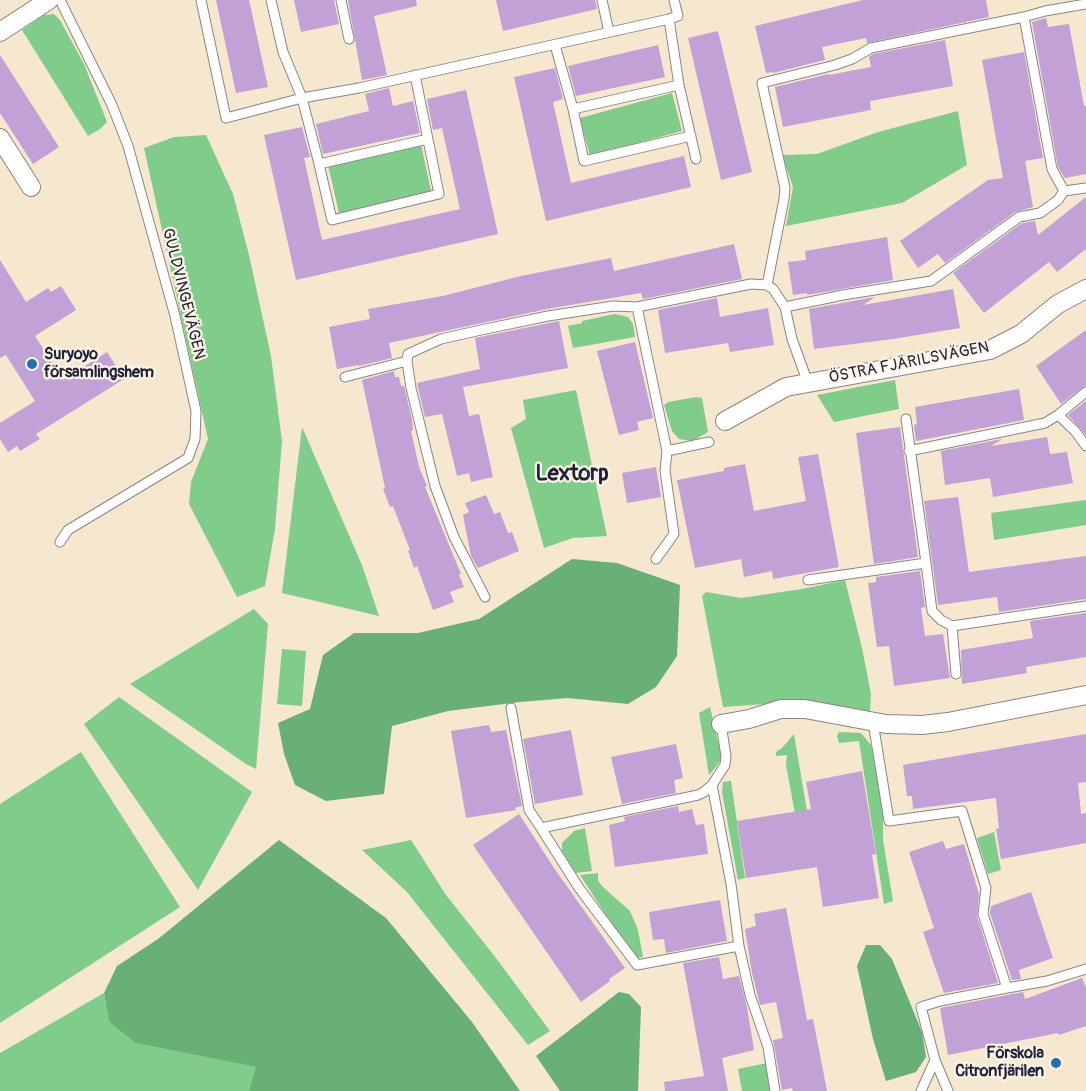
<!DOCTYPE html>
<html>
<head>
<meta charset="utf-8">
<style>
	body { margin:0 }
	canvas { display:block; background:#f6e7cf }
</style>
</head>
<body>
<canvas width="1086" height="1091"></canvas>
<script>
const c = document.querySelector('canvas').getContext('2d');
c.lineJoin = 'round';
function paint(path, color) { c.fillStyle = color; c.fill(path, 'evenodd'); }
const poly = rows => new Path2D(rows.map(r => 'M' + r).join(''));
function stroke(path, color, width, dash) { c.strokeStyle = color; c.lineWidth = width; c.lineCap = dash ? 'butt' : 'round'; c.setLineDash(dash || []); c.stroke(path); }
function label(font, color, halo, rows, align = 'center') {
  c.font = font + ' Pangolin,sans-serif'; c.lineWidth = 4.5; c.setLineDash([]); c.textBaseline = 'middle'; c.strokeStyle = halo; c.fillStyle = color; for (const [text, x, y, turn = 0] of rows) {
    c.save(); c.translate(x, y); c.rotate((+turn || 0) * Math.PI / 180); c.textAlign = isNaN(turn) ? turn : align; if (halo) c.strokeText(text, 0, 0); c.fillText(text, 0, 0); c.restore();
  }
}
paint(poly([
	[54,14,60,20,84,64,107,122,100,129,88,136,22,30,44,15],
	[672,93,682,131,590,156,580,118],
	[958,111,967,165,902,203,786,226,793,187,782,155,817,154,878,132],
	[206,135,233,194,249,255,271,356,282,441,275,529,265,586,237,597,189,504,191,482,208,439,144,148,174,137],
	[421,144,431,191,339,213,328,165],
	[615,314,628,317,633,324,635,337,573,348,568,326,582,323,582,321],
	[895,380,899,409,834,422,817,395],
	[576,390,607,536,573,538,544,548,511,428,526,419,523,400],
	[696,397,702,398,708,432,693,441,679,439,672,431,664,405,668,402],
	[302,427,362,565,379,616,282,593],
	[1086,500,1086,525,994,540,991,513],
	[845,580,862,648,871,694,870,713,809,701,723,707,702,596,706,592,741,598,802,589],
	[254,609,268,624,256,769,246,764,130,684],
	[282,649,306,651,302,706,277,704],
	[119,697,252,792,198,890,84,724],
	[710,707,722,759,709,775,699,713],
	[839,732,861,733,871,745,883,808,883,840,893,901,884,904,859,741,839,743,837,736],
	[794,734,816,865,805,867,786,765,787,755,776,756,776,752,782,748],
	[81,752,180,907,0,1023,0,804],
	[731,781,745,878,738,880,722,792,723,782],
	[585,828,592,871,576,873,562,851,562,843,574,831],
	[994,832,1001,870,988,874,977,838],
	[411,840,446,895,496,958,550,1031,528,1045,407,892,362,850],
	[598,873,598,881,603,887,630,911,638,930,643,957,637,958,627,947,580,875],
	[104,993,109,1022,135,1043,257,1067,249,1091,0,1091,0,1053],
	[767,1063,773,1091,742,1091,738,1069]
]), '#80cc8a');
paint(poly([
	[572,559,617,563,680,585,677,656,656,687,628,704,568,698,520,702,448,711,392,726,384,794,326,801,295,785,284,754,278,723,310,709,323,655,354,633,418,633,479,619],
	[279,840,386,918,472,1022,520,1091,249,1091,256,1067,135,1043,109,1022,104,993,117,966,158,939],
	[866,945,880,945,892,959,922,1032,926,1057,916,1072,886,1081,873,1039,857,966],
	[619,992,629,994,641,1007,638,1091,560,1091,536,1056]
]), '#68b076');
paint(poly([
	[216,0,249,0,268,87,236,93],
	[294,0,334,0,339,24,301,32],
	[348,0,416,0,417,6,374,16,387,75,362,80],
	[496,0,595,0,597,9,503,31],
	[863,0,986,0,989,17,867,43,866,38,822,47,825,60,773,73,772,72,766,73,755,26],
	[1046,18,1048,27,1069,24,1084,106,1086,106,1086,174,1065,178,1058,167,1032,22],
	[718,31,752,172,721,180,688,38],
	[945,40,953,86,870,101,871,110,783,127,775,87,828,74,829,75,871,67,869,57,873,54],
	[658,45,665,77,576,96,568,66],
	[1024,52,1043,158,1025,161,1033,207,1015,212,945,263,938,254,918,268,900,241,988,180,1003,178,982,60],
	[0,55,59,147,33,164,0,113],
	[555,68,563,99,553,102,571,183,684,156,691,187,546,221,514,77],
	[389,88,393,106,413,101,420,133,323,154,316,124,369,111,365,94],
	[466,90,498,234,296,280,264,135,302,127,310,157,304,158,322,240,460,209,442,128,433,130,427,99],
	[1086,197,1086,249,1057,272,1049,262,984,313,953,273,1022,223,1035,221,1038,235],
	[887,237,893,280,807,295,807,293,793,295,788,262,806,260,805,251],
	[734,244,742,279,643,299,641,293,547,309,389,343,392,358,359,366,359,365,337,369,329,327,370,319,368,309,443,296,521,276,611,258,614,271],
	[0,260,26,302,48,288,51,292,61,286,76,310,35,336,63,380,107,352,124,379,36,434,40,439,20,451,17,446,8,452,0,439,0,423,35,401,6,355,0,358],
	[953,289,960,328,893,339,814,349,809,309,875,297,863,305],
	[717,298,720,317,768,308,774,345,730,352,728,343,665,353,658,310],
	[559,321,568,368,463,387,469,416,479,414,493,477,471,482,469,473,457,476,442,414,425,417,417,383,480,369,475,338],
	[1086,330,1086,385,1061,404,1036,366],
	[635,342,653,418,637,422,639,430,619,435,597,351],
	[394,371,395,377,399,377,401,386,404,386,412,420,413,430,411,431,419,467,427,486,425,487,461,574,459,575,464,587,450,592,454,602,433,610,417,566,414,568,408,551,410,550,393,506,390,507,383,489,385,488,362,380],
	[1019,389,1024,420,916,441,914,425,917,424,915,407],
	[1086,401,1086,435,1068,415],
	[900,427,918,557,874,564,856,433],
	[1047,437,1050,454,1067,452,1073,483,993,497,990,478,945,485,941,451,1002,439,991,446],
	[818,454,839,567,773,579,772,571,744,577,741,559,695,568,677,480,724,471,724,468,745,464,754,511,806,501,798,457],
	[656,467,661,497,627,503,622,473],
	[486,495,494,514,500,512,508,533,512,532,519,551,478,568,471,556,463,515,469,512,465,503],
	[958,497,969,572,1086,556,1086,599,999,612,997,597,938,605,924,501],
	[920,571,925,607,921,608,925,636,943,634,950,678,894,686,889,646,877,647,868,583,876,582,876,577],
	[1086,613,1086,657,1026,667,1027,673,962,684,961,650,1033,638,1030,621],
	[489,725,491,732,506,730,522,806,515,808,516,810,466,818,451,731],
	[571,730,583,795,535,804,523,739],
	[1086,734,1086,782,1078,783,1081,814,1086,813,1086,843,1001,859,996,829,999,829,996,798,913,809,912,796,907,796,903,765],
	[676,744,683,778,674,780,676,793,622,804,611,757],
	[862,771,876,854,872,855,879,898,823,907,817,867,746,878,737,821,811,809,806,782],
	[678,806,679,812,692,809,696,825,704,824,708,854,615,867,609,825,625,821,624,817],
	[519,814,554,868,625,968,609,979,610,981,581,1002,473,845],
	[943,841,946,849,964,844,979,894,977,916,998,983,944,993,923,932,934,928,909,852],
	[1031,892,1053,958,1019,970,1021,979,1012,980,990,913,991,906],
	[720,900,727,941,666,953,664,939,653,940,649,912],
	[786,908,807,1020,813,1019,827,1091,793,1091,792,1088,782,1090,773,1040,783,1038,776,1002,760,1005,752,973,745,929,756,926,754,914],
	[719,957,723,979,739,976,747,1007,754,1050,722,1058,728,1091,665,1091,664,1082,704,1076,683,963],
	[1082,978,1086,988,1086,1026,1059,1035,1058,1033,948,1055,940,1008,1023,992,1025,999]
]), '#c1a1d6');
const lane = poly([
	[201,0,226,118,302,98,359,88,669,19],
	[271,0,283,52,302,98,319,164],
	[341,0,349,39],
	[602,0,609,32],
	[674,0,678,16,669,19,679,85,696,159],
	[555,45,573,109],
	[415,75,439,194,332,220,319,164,428,139],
	[679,85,573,109,584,161,691,136],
	[1064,191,1052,169,1024,17,1045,11,1086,4],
	[767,285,784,199,785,188,762,83,835,65,852,59,871,48,1024,17],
	[785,307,843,295,931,281,1019,217,1040,213,1058,200,1064,191,1086,188],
	[345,377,407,361],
	[1058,415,1075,431,1086,446],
	[906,419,926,563],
	[667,451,637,307,751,284,767,285,773,289,785,307,792,339,808,383],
	[909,451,1045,423,1058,415,1086,392],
	[60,542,68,530,188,458,195,439,196,411,175,316,128,146,112,105,60,0],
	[656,559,674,534,665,471,667,451,709,442],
	[808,580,926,563,932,611,941,620,952,626,1086,606],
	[485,597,454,537,435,486,411,388,407,361,408,354,441,339,481,330,548,316,613,306,637,307],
	[952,626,956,674],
	[511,708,529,810,541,828,698,795,704,792,712,785,725,765,726,756,721,724],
	[873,722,889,821,962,811,986,888,983,914,1007,988,940,1001,921,1007,935,1060],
	[541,828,579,888,637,965,739,946,731,884,712,785],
	[739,946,750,995,768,1047,775,1091],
	[1007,988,1047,981,1086,969],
	[921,1091,935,1060,948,1091]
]);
const street = poly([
	[0,32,49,0],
	[0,138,31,187],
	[725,421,786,387,990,350,1021,334,1058,304,1086,289],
	[721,724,749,719,781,709,805,709,886,724,922,725,948,722,1086,695]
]);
stroke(lane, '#8c8485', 11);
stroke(street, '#8c8485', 20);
stroke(lane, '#fff', 9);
stroke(street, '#fff', 18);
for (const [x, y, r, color] of [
	[32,364,6,"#1f6fb2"],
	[1056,1063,6,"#1f6fb2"]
]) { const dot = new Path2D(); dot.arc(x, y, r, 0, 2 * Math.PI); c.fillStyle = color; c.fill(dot); stroke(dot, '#fcf5e5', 2); }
label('16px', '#22223b', '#fcf5e5', [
	["GULDVINGEVÄGEN",183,294,76],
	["ÖSTRA FJÄRILSVÄGEN",909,363,-11]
]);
label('bold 16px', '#22223b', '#fcf5e5', [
	["Suryoyo",44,355],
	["församlingshem",44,373],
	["Förskola",1044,1054,"right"],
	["Citronfjärilen",1044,1072,"right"]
], 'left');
label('bold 22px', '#22223b', '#fcf5e5', [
	["Lextorp",572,474]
]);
</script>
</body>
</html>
